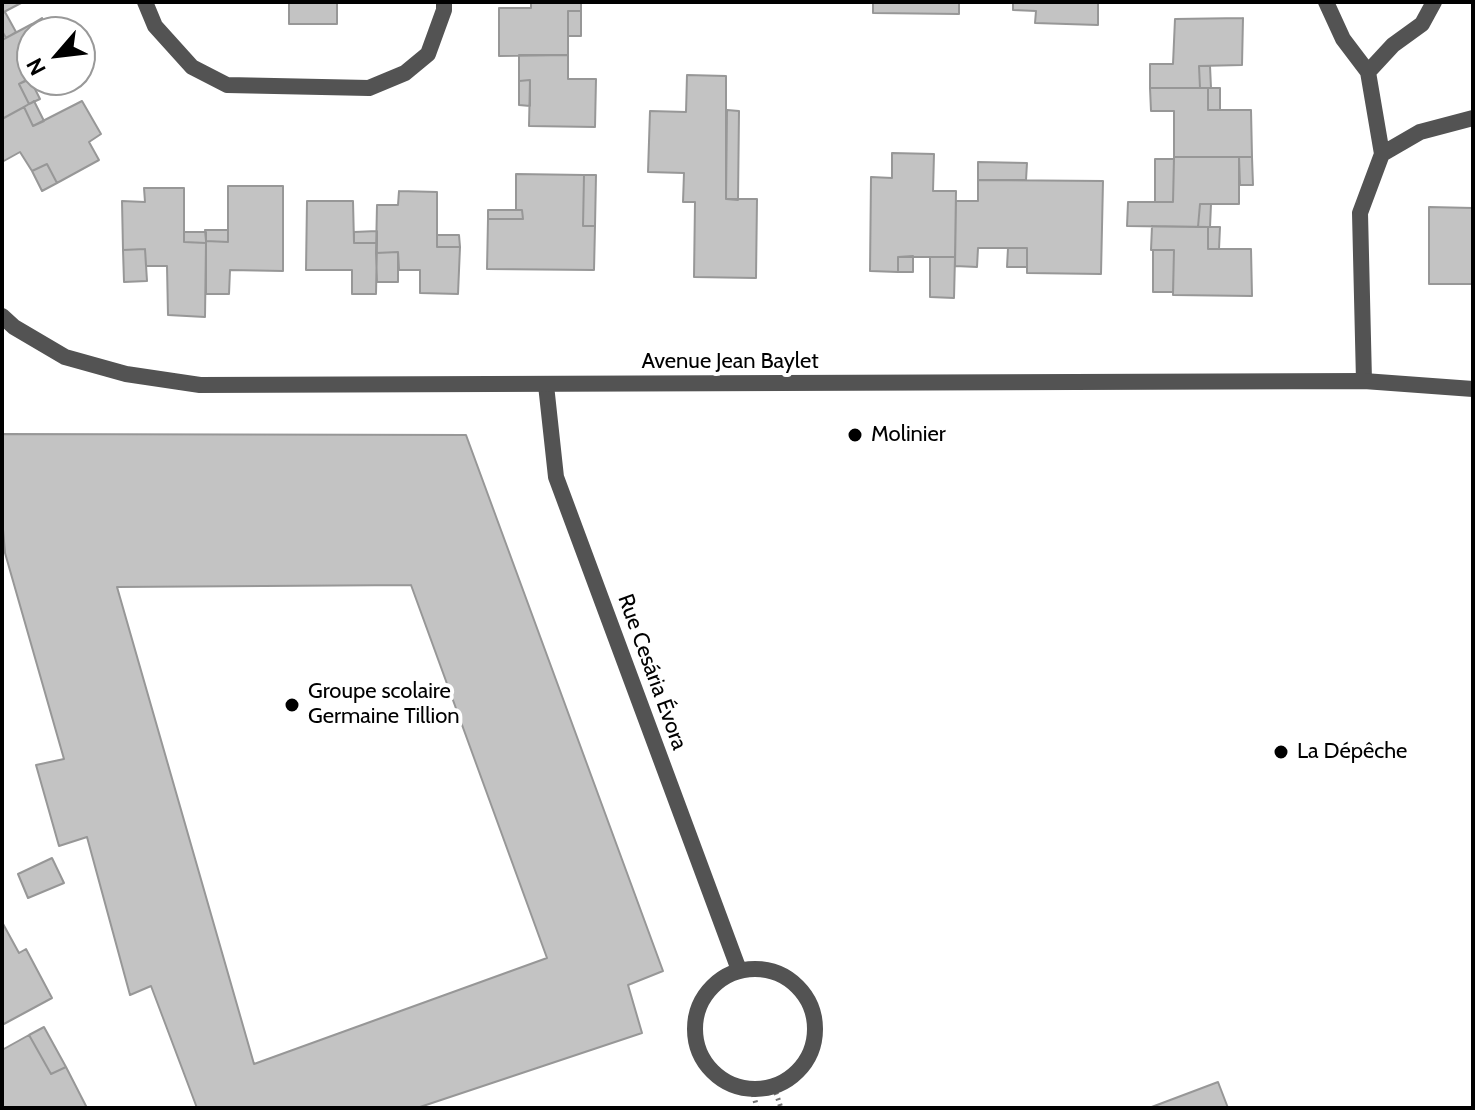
<!DOCTYPE html>
<html>
<head>
<meta charset="utf-8">
<style>
	body { margin:0 }
	#map { position:relative; width:1475px; height:1110px; overflow:hidden; background:#fff; font-family:Cabin,sans-serif }
	canvas { display:block }
	.frame { position:absolute; inset:0; border:4px solid #000; pointer-events:none }
	.north { position:absolute; left:16px; top:16px; width:80px; height:80px; box-sizing:border-box; background:#fff; border:2px solid #999; border-radius:50%; rotate:242deg; font-size:22px; font-weight:700; line-height:32px; text-align:center; color:#000 }
	.north::after { content:''; display:block; margin:auto; width:28px; height:36px; background:#000; clip-path:polygon(50% 0,100% 100%,50% 72%,0 100%) }
</style>
</head>
<body>
<div id="map">
<canvas width="1475" height="1110"></canvas>
<div class="frame"></div>
<div class="north">N</div>
</div>
<script>
const c = document.querySelector('canvas').getContext('2d');
c.lineJoin = 'round';
function paint(path, color) { c.fillStyle = color; c.fill(path, 'evenodd'); }
const poly = rows => new Path2D(rows.map(r => 'M' + r).join(''));
function stroke(path, color, width, dash) { c.strokeStyle = color; c.lineWidth = width; c.lineCap = dash ? 'butt' : 'round'; c.setLineDash(dash || []); c.stroke(path); }
function label(font, color, halo, rows, align = 'center') {
  c.font = font + ' Cabin,sans-serif'; c.lineWidth = 8; c.setLineDash([]); c.textBaseline = 'middle'; c.strokeStyle = halo; c.fillStyle = color; for (const [text, x, y, turn = 0] of rows) {
    c.save(); c.translate(x, y); c.rotate((+turn || 0) * Math.PI / 180); c.textAlign = isNaN(turn) ? turn : align; if (halo) c.strokeText(text, 0, 0); c.fillText(text, 0, 0); c.restore();
  }
}
const building = poly([
	[2,2,23,2,2,13,2,2],
	[289,2,337,2,337,24,289,24,289,2],
	[531,2,581,2,581,11,568,11,568,55,499,56,499,8,531,8,531,2],
	[873,2,959,2,959,14,873,13,873,2],
	[1013,2,1098,2,1098,25,1035,23,1036,11,1013,10,1013,2],
	[568,11,581,11,581,36,568,36,568,11],
	[5,12,16,32,6,38,2,31,2,13,5,12],
	[42,18,50,32,36,32,32,24,42,18],
	[1243,18,1242,65,1199,66,1200,88,1150,88,1150,64,1173,64,1175,19,1243,18],
	[32,24,36,32,32,32,32,77,19,84,29,104,2,119,2,40,32,24],
	[519,55,568,55,568,79,596,79,595,127,529,126,530,80,519,81,519,55],
	[1199,66,1210,66,1211,88,1200,88,1199,66],
	[687,75,726,76,726,199,757,199,756,278,694,277,695,202,683,202,684,173,648,172,650,111,686,112,687,75],
	[30,79,40,99,29,104,19,84,30,79],
	[530,80,530,106,519,105,519,81,530,80],
	[1150,88,1208,88,1208,110,1251,110,1252,157,1174,157,1174,111,1151,111,1150,88],
	[1208,88,1220,88,1220,110,1208,110,1208,88],
	[34,101,44,121,33,126,24,107,34,101],
	[82,101,101,134,89,142,99,160,57,183,47,164,32,171,20,152,2,162,2,119,24,107,33,126,82,101],
	[727,110,739,111,738,200,726,199,727,110],
	[892,153,934,154,933,191,956,191,955,257,898,257,898,272,870,271,871,177,892,178,892,153],
	[1174,157,1239,157,1239,204,1200,204,1198,227,1127,226,1128,202,1173,202,1174,157],
	[1239,157,1252,157,1253,185,1240,185,1239,157],
	[1155,159,1174,159,1173,202,1155,202,1155,159],
	[978,162,1027,163,1026,180,978,180,978,162],
	[47,164,57,183,42,191,32,171,47,164],
	[516,174,584,175,583,226,595,226,594,270,487,269,488,219,523,219,522,210,516,210,516,174],
	[584,175,596,175,595,226,583,226,584,175],
	[978,180,1103,181,1101,274,1027,273,1027,248,978,248,977,267,955,266,956,201,978,201,978,180],
	[228,186,283,186,283,271,230,270,229,294,206,294,206,241,228,242,228,186],
	[144,188,184,188,184,242,206,243,205,317,168,315,167,266,146,266,145,249,123,250,122,201,145,202,144,188],
	[399,191,437,192,437,247,460,247,458,294,420,293,420,270,399,270,398,252,376,253,377,205,398,205,399,191],
	[307,201,353,201,354,243,377,243,376,294,352,294,352,270,306,270,307,201],
	[1200,204,1211,204,1210,227,1198,227,1200,204],
	[1429,207,1473,208,1473,284,1429,284,1429,207],
	[488,210,522,210,523,219,488,219,488,210],
	[1152,226,1208,227,1208,249,1251,249,1252,296,1173,295,1174,250,1151,250,1152,226],
	[1208,227,1220,227,1219,249,1208,249,1208,227],
	[205,230,228,230,228,242,206,241,205,230],
	[377,231,377,243,354,243,354,232,377,231],
	[184,232,206,232,206,243,184,242,184,232],
	[437,235,459,235,460,247,437,247,437,235],
	[1008,248,1027,248,1027,267,1007,267,1008,248],
	[145,249,147,281,124,282,123,250,145,249],
	[1153,250,1174,250,1173,292,1153,292,1153,250],
	[398,252,398,282,377,282,376,253,398,252],
	[913,256,913,272,898,272,898,257,913,256],
	[930,257,955,257,954,298,930,297,930,257],
	[2,434,466,435,663,971,628,985,642,1033,417,1108,197,1108,151,986,130,995,87,837,59,846,36,765,64,759,5,553,2,517,2,434],
	[411,585,547,958,254,1064,117,587,411,585],
	[52,858,64,883,28,898,18,874,52,858],
	[2,922,19,953,26,949,52,998,2,1025,2,922],
	[44,1027,66,1067,51,1074,29,1035,44,1027],
	[29,1035,51,1074,66,1067,87,1108,2,1108,2,1050,29,1035],
	[1218,1082,1228,1108,1149,1108,1218,1082]
]);
paint(building, '#c3c3c3');
stroke(building, '#979797', 2);
stroke(poly([
	[774,1087,781,1108],
	[752,1089,757,1108]
]), '#757575', 5, [2, 4]);
stroke(poly([
	[145,2,155,26,192,67,227,85,369,88,405,73,428,54,444,10,444,2],
	[1326,2,1343,39,1368,72,1382,154],
	[1368,72,1393,45,1422,24,1434,2],
	[1364,381,1360,213,1382,154,1420,132,1473,118],
	[546,385,556,477,739,970],
	'695 1029a60 60 0 1 1 120 0a60 60 0 1 1-120 0Z'
]), '#535353', 16);
stroke(poly([
	[2,316,14,327,65,357,126,374,200,385,1364,381,1473,389]
]), '#535353', 16);
for (const [x, y, r, color] of [
	[855,435,8,"#000"],
	[292,705,8,"#000"],
	[1281,752,8,"#000"]
]) { const dot = new Path2D(); dot.arc(x, y, r, 0, 2 * Math.PI); c.fillStyle = color; c.fill(dot); stroke(dot, '#fff', 3); }
label('22px', '#000', '#fff', [
	["Avenue Jean Baylet",730,362],
	["Rue Cesária Évora",652,672,70]
]);
label('22px', '#000', '#fff', [
	["Molinier",871,435],
	["Groupe scolaire",308,692],
	["Germaine Tillion",308,717],
	["La Dépêche",1297,752]
], 'left');
</script>
</body>
</html>
